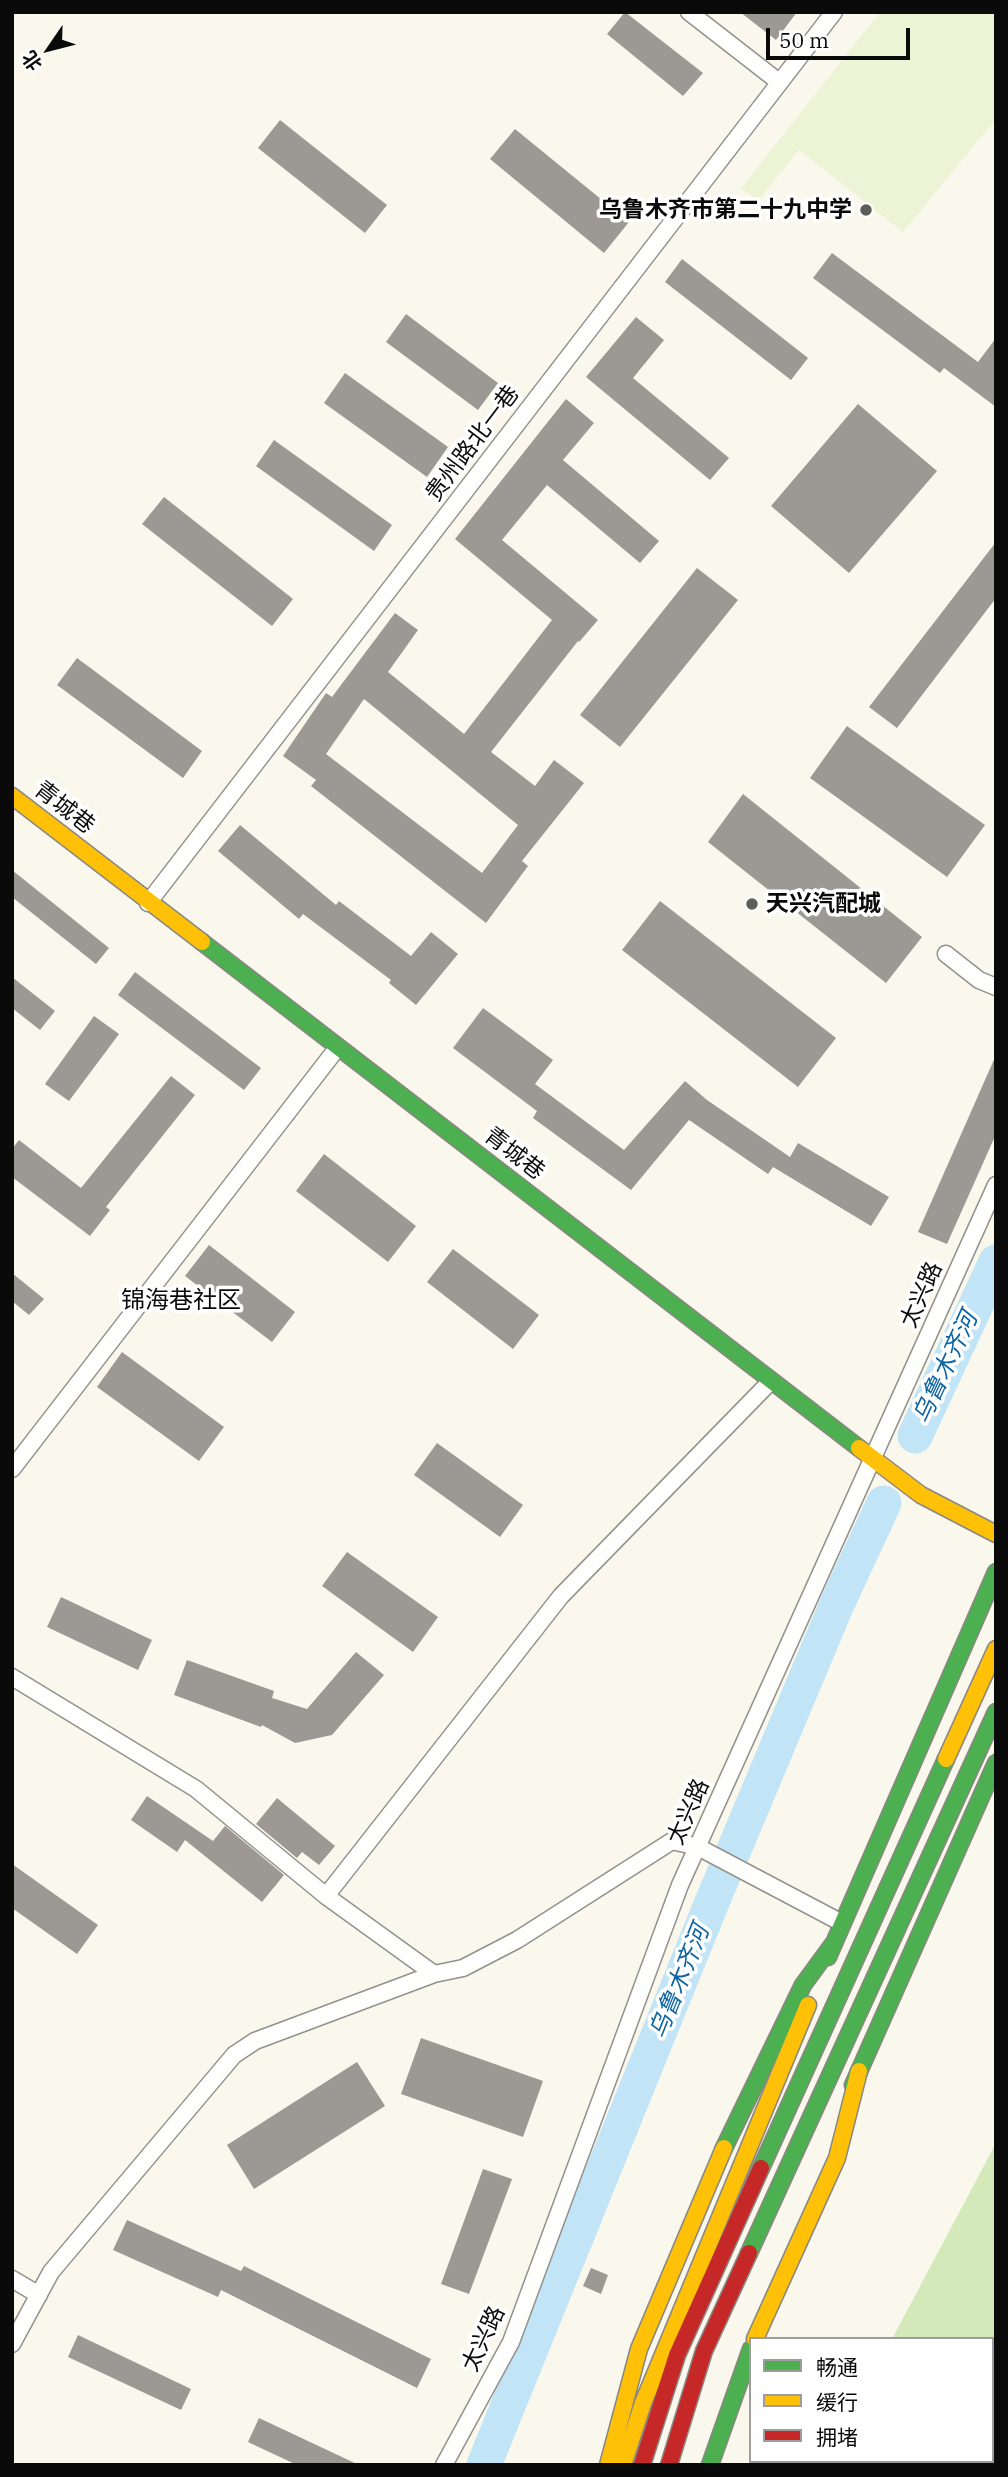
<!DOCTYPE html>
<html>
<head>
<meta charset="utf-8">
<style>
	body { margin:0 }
	#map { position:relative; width:1008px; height:2477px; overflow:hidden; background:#faf7ed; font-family:"IBM Plex Serif","Noto Sans SC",serif }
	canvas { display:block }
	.frame { position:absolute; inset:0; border:14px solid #0a0a0a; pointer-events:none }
	.legend { position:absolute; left:749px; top:2337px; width:245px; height:126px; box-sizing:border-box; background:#fff; border:2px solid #9d9d9d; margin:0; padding:9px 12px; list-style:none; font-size:21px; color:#0a0a0a }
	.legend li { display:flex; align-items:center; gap:14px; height:35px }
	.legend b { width:35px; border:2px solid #9d9d9d }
	.north { position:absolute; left:14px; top:14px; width:70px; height:70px; -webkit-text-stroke:5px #fff; paint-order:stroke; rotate:235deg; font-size:19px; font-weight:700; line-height:28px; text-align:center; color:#0a0a0a }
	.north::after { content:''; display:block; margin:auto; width:24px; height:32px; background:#0a0a0a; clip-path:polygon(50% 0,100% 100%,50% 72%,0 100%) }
	.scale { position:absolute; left:766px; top:28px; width:144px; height:32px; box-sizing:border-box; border:4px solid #0a0a0a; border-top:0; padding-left:9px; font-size:21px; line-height:24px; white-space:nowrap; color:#0a0a0a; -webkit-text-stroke:5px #fff; paint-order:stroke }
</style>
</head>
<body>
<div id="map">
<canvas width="1008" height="2477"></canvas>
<div class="frame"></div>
<ul class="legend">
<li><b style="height:9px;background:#4caf50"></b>畅通</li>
<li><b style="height:9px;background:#ffc107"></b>缓行</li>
<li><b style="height:9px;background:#c62828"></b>拥堵</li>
</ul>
<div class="north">北</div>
<div class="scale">50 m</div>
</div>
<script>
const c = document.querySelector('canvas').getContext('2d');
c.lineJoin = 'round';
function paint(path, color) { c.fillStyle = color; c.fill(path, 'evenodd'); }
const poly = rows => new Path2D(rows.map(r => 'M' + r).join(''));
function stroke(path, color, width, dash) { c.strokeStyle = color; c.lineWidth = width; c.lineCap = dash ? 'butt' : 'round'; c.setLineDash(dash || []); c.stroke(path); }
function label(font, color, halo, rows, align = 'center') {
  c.font = font + ' "IBM Plex Serif","Noto Sans SC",serif'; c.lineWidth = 7; c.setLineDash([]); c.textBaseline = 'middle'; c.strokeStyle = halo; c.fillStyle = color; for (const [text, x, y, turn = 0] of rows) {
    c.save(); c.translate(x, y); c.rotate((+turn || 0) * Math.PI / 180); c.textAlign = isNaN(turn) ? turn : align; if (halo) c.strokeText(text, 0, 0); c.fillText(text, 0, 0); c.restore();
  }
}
paint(poly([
	[996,2143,996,2465,827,2465,828,2461,992,2461,992,2339,892,2339]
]), '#d3e9b9');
paint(poly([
	[880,12,996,12,996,119,903,232,799,150,758,201,741,188]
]), '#edf4d5');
stroke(poly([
	[915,1436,996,1262],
	[484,2465,710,1907,837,1604,884,1503]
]), '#c1e5f6', 35);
paint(poly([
	[625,12,703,73,683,96,607,34],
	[740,12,797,12,776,40],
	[280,120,387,205,365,233,258,148],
	[515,129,629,222,604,253,490,159],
	[832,253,978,362,996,338,996,407,944,368,940,373,813,278],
	[682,259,808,358,791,380,665,282],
	[406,314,498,383,478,410,386,342],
	[636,317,664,340,633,378,729,458,710,480,586,377],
	[345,373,448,447,427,477,324,403],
	[566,399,594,423,563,460,659,541,640,563,547,485,502,540,598,620,579,642,578,641,491,752,535,786,554,760,584,783,522,861,528,866,486,923,311,786,316,780,283,756,326,693,332,697,395,613,418,630,388,672,464,734,552,620,455,539],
	[364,699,518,825,482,873,326,754],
	[858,404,937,471,849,573,771,506],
	[274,440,392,525,374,551,256,466],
	[164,497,293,599,272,626,142,524],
	[996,542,996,598,897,728,869,707],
	[697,568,738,600,620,747,580,715],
	[77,658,202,751,183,778,57,685],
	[847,726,985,825,947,877,810,778],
	[743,794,922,937,886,983,708,842],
	[240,825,336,905,339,901,411,956,431,932,458,954,416,1005,389,983,391,980,303,914,299,919,218,851],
	[12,870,109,948,96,964,12,897],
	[660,901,836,1038,798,1087,622,950],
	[135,972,261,1068,244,1090,118,995],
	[12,977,55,1011,40,1030,12,1008],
	[483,1008,553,1060,535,1084,624,1150,685,1081,707,1100,790,1157,798,1143,889,1197,871,1226,773,1167,768,1174,689,1120,631,1190,533,1118,537,1111,453,1048],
	[94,1016,119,1034,69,1101,45,1084],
	[996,1055,996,1134,947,1244,918,1232],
	[171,1076,195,1095,106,1207,110,1210,90,1236,12,1177,12,1149,19,1140,81,1188],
	[324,1154,416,1226,388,1262,296,1191],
	[209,1245,295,1312,272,1342,185,1276],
	[453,1249,539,1315,513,1349,427,1282],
	[12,1273,44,1299,29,1315,12,1301],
	[122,1352,224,1427,199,1461,97,1387],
	[437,1443,523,1505,500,1537,414,1475],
	[347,1552,438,1617,413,1652,322,1586],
	[61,1597,152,1640,138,1670,47,1627],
	[356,1652,384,1675,332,1735,295,1743,262,1725,261,1727,174,1695,187,1660,274,1691,272,1698,307,1709],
	[147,1796,213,1841,225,1826,284,1875,262,1902,185,1840,177,1852,131,1820],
	[277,1798,335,1846,319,1865,302,1852,297,1858,256,1824],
	[12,1864,98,1925,77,1954,12,1908],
	[421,2038,543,2081,523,2137,401,2094],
	[357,2062,385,2106,254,2189,227,2145],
	[483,2169,512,2179,469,2294,441,2284],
	[127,2220,241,2271,244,2266,431,2359,417,2388,221,2290,218,2297,113,2250],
	[591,2268,608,2275,601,2294,583,2286],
	[78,2335,191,2389,181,2410,68,2357],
	[259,2418,359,2465,297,2465,248,2442]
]), '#9c9994');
const street = poly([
	[689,12,779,82],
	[148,903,834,12],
	[946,954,979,980,996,987],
	[12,1469,338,1047],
	[12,1677,196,1789,326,1896,434,1974],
	[326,1896,561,1596,771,1381],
	[12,2279,39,2295],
	[12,2344,51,2272,234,2055,255,2041,434,1974,463,1968,517,1940,672,1841,698,1847,842,1923],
	[444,2465,511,2342,680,1885,996,1185]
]);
const fast = poly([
	[202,942,859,1448],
	[828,1957,996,1572],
	[853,2085,996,1763],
	[724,2148,803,1985,833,1944],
	[761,2168,946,1759],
	[749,2253,996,1712],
	[710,2465,751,2349]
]);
const slow = poly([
	[12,796,202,942],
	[859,1448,921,1495,996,1534],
	[946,1759,996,1649],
	[755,2339,837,2158,859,2071],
	[608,2465,639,2349,724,2148],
	[623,2465,643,2403,808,2005]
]);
const jam = poly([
	[642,2465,677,2355,761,2168],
	[669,2465,704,2351,749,2253]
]);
stroke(street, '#92918c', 19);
stroke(fast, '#898783', 19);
stroke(slow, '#898783', 19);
stroke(jam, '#898783', 19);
stroke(street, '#fefefc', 16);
stroke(fast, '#4caf50', 16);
stroke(slow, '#ffc107', 16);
stroke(jam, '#c62828', 16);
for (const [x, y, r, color] of [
	[866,210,7,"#5e5d59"],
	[752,904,7,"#5e5d59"]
]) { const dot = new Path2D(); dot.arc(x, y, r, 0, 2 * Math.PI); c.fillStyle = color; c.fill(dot); stroke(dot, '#fff', 2.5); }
label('bold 23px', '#0a0a0a', '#fff', [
	["乌鲁木齐市第二十九中学",852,210],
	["天兴汽配城",766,904,"left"]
], 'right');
label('23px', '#0a0a0a', '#fff', [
	["贵州路北一巷",473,444,-53],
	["青城巷",64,808,38],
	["青城巷",514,1154,38],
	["太兴路",922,1295,-66],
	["太兴路",689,1812,-66],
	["太兴路",484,2339,-65]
]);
label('24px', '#0a0a0a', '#fff', [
	["锦海巷社区",181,1301]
]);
label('italic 24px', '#0d64a3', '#fff', [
	["乌鲁木齐河",946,1368,-65],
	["乌鲁木齐河",680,1982,-68]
]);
</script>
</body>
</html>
